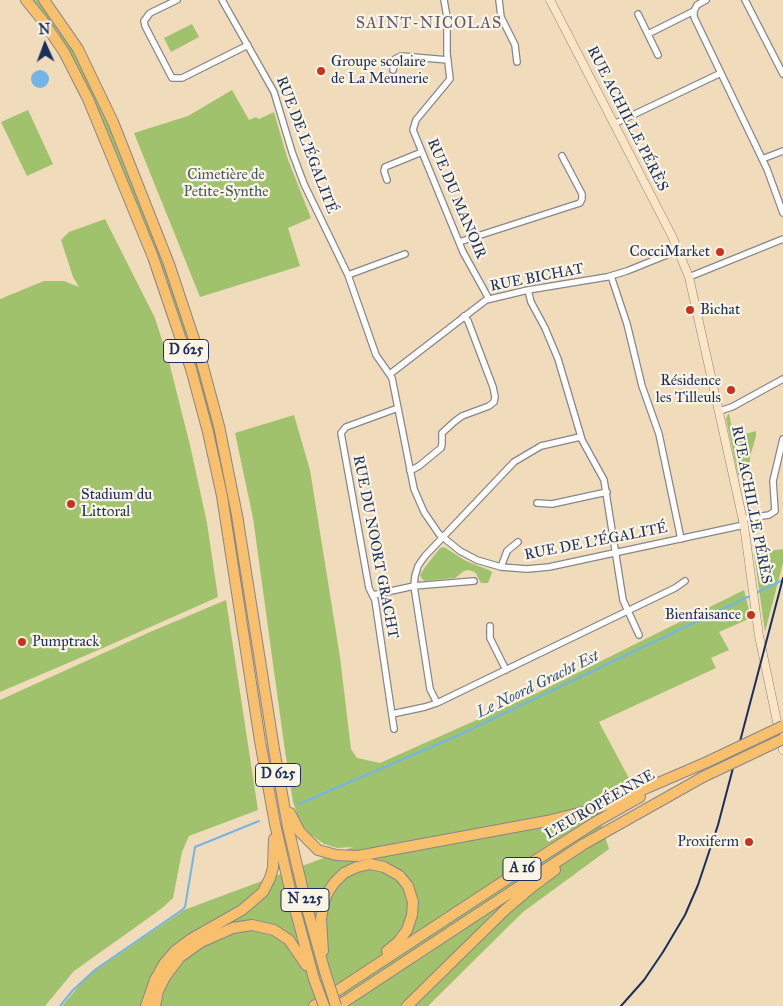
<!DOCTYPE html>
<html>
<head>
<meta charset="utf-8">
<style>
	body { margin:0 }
	#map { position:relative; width:783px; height:1006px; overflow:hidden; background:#f0dcbb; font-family:"IM FELL Great Primer",serif }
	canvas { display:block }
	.north { position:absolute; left:20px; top:20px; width:50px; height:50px; -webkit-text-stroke:4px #fcf5e5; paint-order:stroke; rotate:358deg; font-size:14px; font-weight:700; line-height:20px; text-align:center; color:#1b2f5e }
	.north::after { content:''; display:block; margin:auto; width:18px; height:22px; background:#1b2f5e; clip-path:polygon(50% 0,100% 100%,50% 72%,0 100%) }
</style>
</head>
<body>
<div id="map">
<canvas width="783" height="1006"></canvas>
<div class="north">N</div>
</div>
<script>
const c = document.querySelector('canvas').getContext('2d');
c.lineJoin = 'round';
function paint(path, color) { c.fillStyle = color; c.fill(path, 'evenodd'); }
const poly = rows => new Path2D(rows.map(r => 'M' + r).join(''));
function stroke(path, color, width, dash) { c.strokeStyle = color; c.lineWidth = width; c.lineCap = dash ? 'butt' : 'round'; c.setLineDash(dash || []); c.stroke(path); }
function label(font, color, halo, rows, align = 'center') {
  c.font = font + ' "IM FELL Great Primer",serif'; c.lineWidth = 4.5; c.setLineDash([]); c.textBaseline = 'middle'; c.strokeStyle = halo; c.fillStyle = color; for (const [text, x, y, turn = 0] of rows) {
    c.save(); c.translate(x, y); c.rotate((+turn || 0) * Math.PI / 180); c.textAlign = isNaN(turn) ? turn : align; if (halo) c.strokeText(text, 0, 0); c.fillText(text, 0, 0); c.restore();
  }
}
paint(poly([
	[33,0,39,0,66,39,77,58,106,118,167,269,188,331,215,427,212,428,193,356,166,278,117,157,73,57,58,32],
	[192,24,199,37,171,52,164,38],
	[232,90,249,120,256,117,259,119,274,112,287,157,311,218,288,228,300,266,200,297,134,133,188,116],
	[28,110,53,164,27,176,1,122],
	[105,219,155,318,169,362,190,445,207,523,218,597,103,648,0,692,0,299,44,281,64,281,79,287,73,277,61,240,69,232],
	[728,414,729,414,734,437,756,431,756,436,750,457,750,472,738,475,726,419],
	[294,415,310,470,340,657,351,749,357,758,380,763,537,693,744,590,751,618,719,632,729,650,711,658,716,668,599,722,632,784,593,799,609,849,523,912,428,1006,62,1006,87,976,184,910,353,847,337,848,324,844,310,834,300,823,293,802,284,744,253,518,235,433],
	[444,547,466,561,491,571,492,573,488,583,481,583,475,572,468,570,464,571,455,578,425,581,422,579,420,575,425,567,440,548],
	[783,549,783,563,765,632,754,553],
	[226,600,258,810,189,836,182,852,173,898,161,909,74,971,45,1006,0,1006,0,700,150,632]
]), '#a0c26c');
paint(poly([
	'31 79a9 9 0 1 1 18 0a9 9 0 1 1-18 0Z'
]), '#72b5e8');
stroke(poly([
	[756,593,783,580],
	[299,804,459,735,752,595],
	[60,1006,73,990,96,969,182,910,185,907,195,847,259,821]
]), '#72b5e8', 2);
const street = poly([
	[177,0,150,13,144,21,145,26,172,78,182,78,248,45],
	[222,0,274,92,292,152,304,184,348,275,376,355,392,378,414,489,424,512,439,534,460,551,477,560,501,567,527,569,549,567,744,525],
	[444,0,447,17,447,54,450,79,416,120,413,130,463,252,489,299],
	[499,0,501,17,515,45,517,62],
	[745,0,783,74],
	[694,11,694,17,767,169,783,213],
	[638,14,658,55],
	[648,34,694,11,697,5,706,0],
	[393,70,395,59,401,56,448,60],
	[614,124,721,73],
	[762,159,783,151],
	[387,180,384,171,385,167,422,152],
	[459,242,580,203,582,199,582,194,562,156],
	[348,275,405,254],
	[611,276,627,324,642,386,659,434,681,539],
	[689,277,783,239],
	[528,290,531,302,545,328,558,359,582,440,604,480,623,600,639,635],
	[390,374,486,300,528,290,607,277,627,271,679,250],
	[719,411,732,407,783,379],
	[410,471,419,466,441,448,442,444,442,433,454,422,462,416,489,406,494,402,495,397,493,387,468,321,464,316],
	[537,503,552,504,607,492],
	[742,519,769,515,775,511,773,481,783,439],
	[501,567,507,551,518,542],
	[373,595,414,586,474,581],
	[490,626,490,638,506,670],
	[437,703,430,689,414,586,415,576,418,566,425,556,514,462,541,446,580,437],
	[392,714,425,707,437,703,675,588,685,581],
	[394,729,375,600,369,588,341,433,346,427,398,408]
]);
const secondary = poly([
	[550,0,672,236,689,277,744,525,759,636,783,750]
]);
const highway = poly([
	[26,0,43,21,64,52,88,99,153,257,191,369,208,432,222,496,260,741,275,824,292,898,314,979],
	[44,0,78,49,113,122,169,264,202,363,219,426,237,515,274,749,288,827,307,908,325,972],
	[290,813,300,832,318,850,336,855,358,856,547,821,587,811,612,803,707,762],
	[323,951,321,919,324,902,328,892,334,883,344,873,357,867,370,864,384,867,400,876,408,886,413,902,412,915,407,930,398,942,387,951],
	[146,1006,155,980,164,964,175,951,191,939,242,910,263,892,270,878,273,868,274,839],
	[155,1006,158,991,165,977,180,957,201,942,233,928,252,925,274,930,289,940,306,965],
	[314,1006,536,860,594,823,640,797],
	[338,1006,584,844,703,777],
	[407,1006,505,910,532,887,555,870]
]);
stroke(street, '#86868c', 8);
stroke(secondary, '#86868c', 9);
stroke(highway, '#86868c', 12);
stroke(street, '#fff', 5.5);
stroke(secondary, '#fce5c4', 8);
stroke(highway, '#f8bf6c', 10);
stroke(poly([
	[621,1006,644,980,663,952,685,915,698,885,718,825,783,578]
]), '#1b2f5e', 2);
const highwayBridge = poly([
	[707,762,783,726],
	[703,777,783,739],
	[325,972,336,1006],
	[314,979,324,1006]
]);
stroke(highwayBridge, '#86868c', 12, []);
stroke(highwayBridge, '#f8bf6c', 10);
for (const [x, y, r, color] of [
	[321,71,5,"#c8321e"],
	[720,252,5,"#c8321e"],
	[690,310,5,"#c8321e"],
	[731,390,5,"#c8321e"],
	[71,504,5,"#c8321e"],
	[751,615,5,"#c8321e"],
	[22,642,5,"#c8321e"],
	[749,842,5,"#c8321e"]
]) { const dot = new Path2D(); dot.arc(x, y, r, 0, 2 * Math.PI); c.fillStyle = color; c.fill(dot); stroke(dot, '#fcf5e5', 2); }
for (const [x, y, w] of [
	[186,351,45],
	[278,775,45],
	[522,869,38],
	[305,900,48]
]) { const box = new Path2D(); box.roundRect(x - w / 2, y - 11.5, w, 23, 4); c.fillStyle = '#fcf5e5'; c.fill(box); stroke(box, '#1b2f5e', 1); }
label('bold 14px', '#1b2f5e', null, [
	["D 625",186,351],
	["D 625",278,775],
	["A 16",522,869],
	["N 225",305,900]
]);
label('15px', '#1b2f5e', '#fcf5e5', [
	["Groupe scolaire",331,62],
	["de La Meunerie",331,79],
	["CocciMarket",710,252,"right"],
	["Bichat",700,310],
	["Résidence",721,381,"right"],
	["les Tilleuls",721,398,"right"],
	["Stadium du",81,495],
	["Littoral",81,512],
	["Bienfaisance",741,615,"right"],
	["Pumptrack",32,642],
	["Proxiferm",739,842,"right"]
], 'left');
label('15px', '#1b2f5e', '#fcf5e5', [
	["RUE ACHILLE PÉRÈS",627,119,63],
	["RUE DE L'ÉGALITÉ",306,145,69],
	["RUE DU MANOIR",456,199,67],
	["RUE BICHAT",537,278,-11],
	["RUE ACHILLE PÉRÈS",751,505,79],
	["RUE DE L'ÉGALITÉ",596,542,-11],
	["RUE DU NOORT GRACHT",375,547,79],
	["L'EUROPÉENNE",600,805,-30]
]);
label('15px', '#435b62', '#fcf5e5', [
	["Cimetière de",226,175],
	["Petite-Synthe",226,192]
]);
c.letterSpacing = '1px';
label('16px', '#625b73', '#fcf5e5', [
	["SAINT-NICOLAS",429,24]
]);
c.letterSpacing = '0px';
label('italic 16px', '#355787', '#fcf5e5', [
	["Le Noord Gracht Est",538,685,-26]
]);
</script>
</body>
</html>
